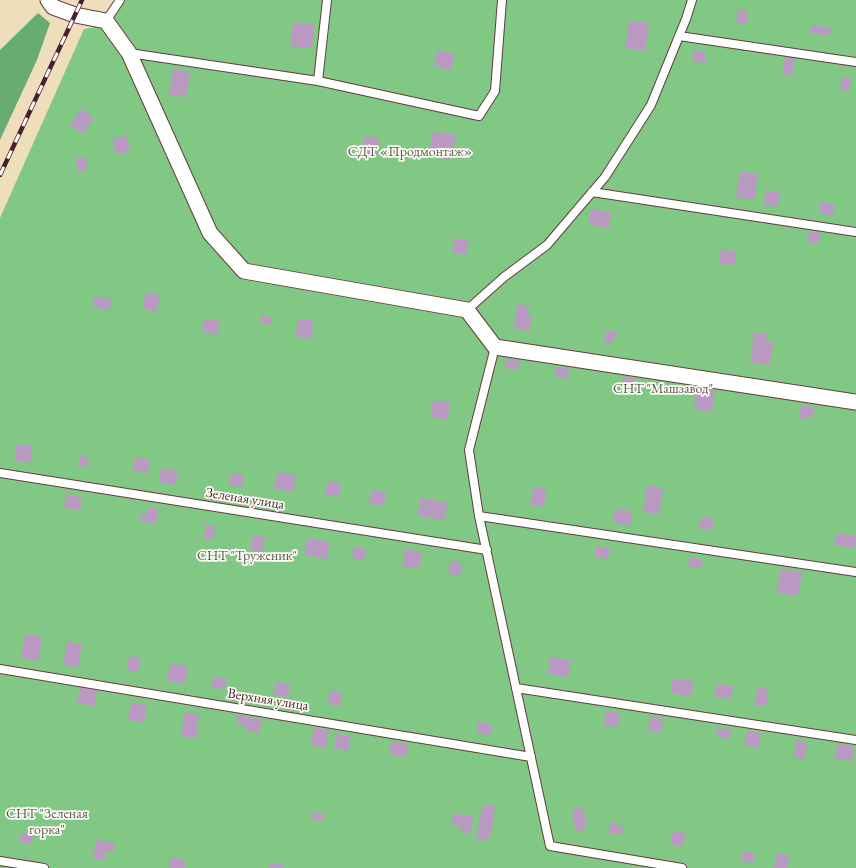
<!DOCTYPE html>
<html>
<head>
<meta charset="utf-8">
<style>
	body { margin:0 }
	canvas { display:block; background:#eedebc }
</style>
</head>
<body>
<canvas width="856" height="868"></canvas>
<script>
const c = document.querySelector('canvas').getContext('2d');
c.lineJoin = 'round';
function paint(path, color) { c.fillStyle = color; c.fill(path, 'evenodd'); }
const poly = rows => new Path2D(rows.map(r => 'M' + r).join(''));
function stroke(path, color, width, dash) { c.strokeStyle = color; c.lineWidth = width; c.lineCap = dash ? 'butt' : 'round'; c.setLineDash(dash || []); c.stroke(path); }
function label(font, color, halo, rows, align = 'center') {
  c.font = font + ' "EB Garamond",serif'; c.lineWidth = 3.5; c.setLineDash([]); c.textBaseline = 'middle'; c.strokeStyle = halo; c.fillStyle = color; for (const [text, x, y, turn = 0] of rows) {
    c.save(); c.translate(x, y); c.rotate((+turn || 0) * Math.PI / 180); c.textAlign = isNaN(turn) ? turn : align; if (halo) c.strokeText(text, 0, 0); c.fillText(text, 0, 0); c.restore();
  }
}
paint(poly([
	[116,0,856,0,856,868,0,868,0,218,84,29,114,24]
]), '#80c884');
paint(poly([
	[38,13,50,23,37,60,0,140,0,50]
]), '#68ac72');
paint(poly([
	[738,10,748,11,746,24,736,23],
	[629,20,649,23,645,51,625,48],
	[293,22,314,24,312,48,290,46],
	[811,25,831,28,830,36,810,33],
	[437,50,454,53,451,70,434,66],
	[694,50,706,52,705,63,692,61],
	[785,57,794,58,792,76,783,75],
	[173,69,190,72,186,97,169,95],
	[842,77,851,78,849,91,840,90],
	[81,109,94,118,83,134,70,125],
	[433,131,456,135,450,160,428,155],
	[127,136,130,152,115,154,113,138],
	[365,136,380,139,376,157,361,154],
	[76,157,86,157,87,172,77,172],
	[740,171,758,174,754,200,736,197],
	[766,190,780,192,778,207,764,205],
	[820,202,835,204,833,216,819,213],
	[591,209,611,212,609,228,589,225],
	[809,231,820,233,818,244,807,242],
	[454,238,469,241,466,255,452,252],
	[721,249,736,252,734,266,719,263],
	[146,292,160,295,157,311,142,309],
	[95,296,111,299,110,310,93,307],
	[517,304,529,306,528,315,532,315,529,331,514,328],
	[261,315,273,318,272,325,260,323],
	[205,318,220,321,217,335,202,332],
	[299,318,314,321,311,339,295,336],
	[606,331,618,332,617,338,613,338,612,344,604,343],
	[754,332,767,334,766,341,773,342,770,365,750,362],
	[506,359,519,361,518,370,505,368],
	[556,367,569,369,568,379,555,377],
	[623,377,636,379,635,387,622,386],
	[697,388,715,391,712,412,694,409],
	[433,400,450,403,448,420,430,417],
	[801,405,815,407,813,417,807,416,806,420,799,419],
	[17,444,33,446,30,463,15,461],
	[79,456,89,457,88,467,78,466],
	[135,457,150,460,148,473,133,471],
	[161,468,178,471,176,485,159,482],
	[277,472,296,475,293,492,274,489],
	[231,473,244,475,242,487,229,485],
	[328,481,341,483,339,497,325,495],
	[647,485,663,488,659,514,643,512],
	[533,487,546,489,544,507,530,505],
	[372,490,386,492,384,506,369,504],
	[66,494,82,497,80,510,64,508],
	[420,498,447,502,445,520,418,516],
	[148,507,158,508,156,524,140,521,141,513,147,514],
	[615,509,632,511,630,526,613,523],
	[701,517,714,518,712,530,699,528],
	[206,524,215,526,213,540,204,539],
	[836,533,856,536,855,548,834,545],
	[253,535,265,536,262,552,251,550],
	[307,538,330,542,327,559,305,555],
	[354,546,366,548,364,560,352,558],
	[596,546,610,548,608,559,594,557],
	[405,549,422,552,419,568,402,566],
	[689,557,703,559,701,568,688,566],
	[451,561,462,563,460,576,448,574],
	[780,569,802,572,798,596,777,593],
	[25,634,42,637,39,661,21,658],
	[67,642,82,644,78,668,63,665],
	[129,656,141,658,138,672,127,670],
	[550,657,571,660,568,677,548,674],
	[170,664,188,666,185,684,167,681],
	[213,676,227,678,225,689,211,687],
	[673,678,693,681,691,696,671,693],
	[276,682,290,684,288,697,273,695],
	[717,684,733,686,731,699,715,697],
	[80,687,97,690,95,706,77,703],
	[757,687,769,689,766,706,755,705],
	[331,690,342,692,340,706,328,704],
	[131,702,147,705,144,723,128,720],
	[606,711,620,713,618,727,604,725],
	[184,712,199,715,196,738,181,736],
	[238,715,262,719,259,733,245,731,245,725,237,724],
	[651,716,663,718,661,733,648,731],
	[478,722,492,724,490,735,476,733],
	[314,727,329,730,326,748,311,745],
	[717,728,731,730,730,739,716,736],
	[747,731,761,733,759,748,745,746],
	[336,734,351,736,348,751,334,748],
	[796,740,807,742,805,759,794,757],
	[391,741,408,744,406,757,389,754],
	[837,744,854,747,852,761,834,759],
	[487,804,492,804,495,809,491,836,488,836,487,841,476,839,482,807],
	[584,807,586,830,575,831,573,808],
	[312,812,324,814,323,821,311,819],
	[454,813,474,817,470,834,460,832,461,826,451,825],
	[611,821,616,822,615,825,623,827,622,835,609,833],
	[673,831,686,833,683,846,670,844],
	[21,833,33,835,32,844,19,842],
	[96,840,115,843,114,852,106,851,105,860,93,858],
	[743,851,755,853,753,863,741,861],
	[777,853,789,855,787,868,774,868],
	[171,857,186,860,185,868,169,868],
	[270,863,284,865,284,868,269,868]
]), '#ba99c3');
const lane = poly([
	[106,21,120,0],
	[679,36,856,62],
	[129,53,318,81,479,116,495,91,502,0],
	[318,81,327,0],
	[592,192,856,232],
	[467,310,504,277,547,245,605,177,651,105,686,19,692,0],
	[495,347,469,450,479,516,550,846,682,868],
	[0,473,487,550],
	[479,516,856,572],
	[0,669,531,757],
	[516,688,856,740],
	[0,861,44,868]
]);
const street = poly([
	[48,0,53,7,75,15,106,21,129,53,210,233,244,271,467,310,495,347,856,402]
]);
stroke(lane, '#633c41', 10);
stroke(street, '#633c41', 17);
stroke(lane, '#fff', 8);
stroke(street, '#fff', 15);
const rail = poly([
	[0,175,82,0]
]);
stroke(rail, '#4a1f2b', 4.5);
stroke(rail, '#fdfcf7', 3, [9]);
label('14px', '#5d5a4a', '#fdfcf7', [
	["СДТ «Продмонтаж»",410,152],
	["СНТ \"Машзавод\"",663,389],
	["СНТ \"Труженик\"",247,556],
	["СНТ \"Зеленая",47,814],
	["горка\"",47,830]
]);
label('14px', '#4a1f2b', '#fdfcf7', [
	["Зеленая улица",245,499,9],
	["Верхняя улица",268,700,9]
]);
</script>
</body>
</html>
